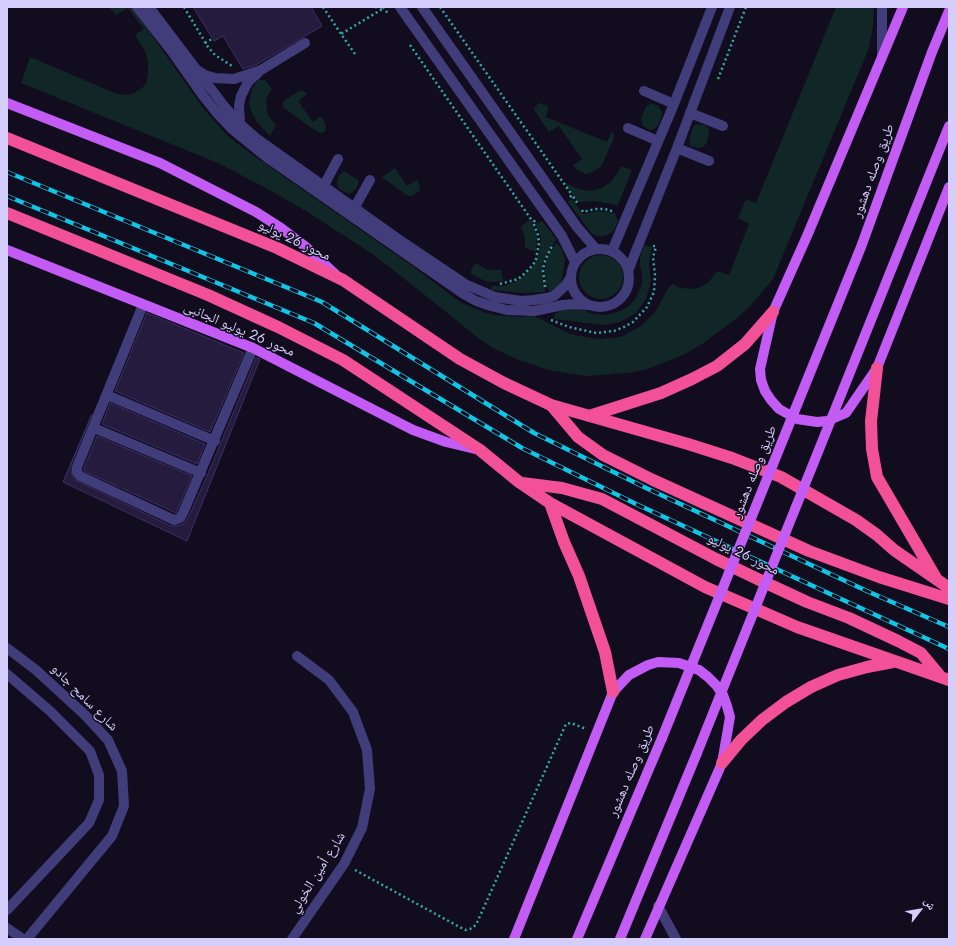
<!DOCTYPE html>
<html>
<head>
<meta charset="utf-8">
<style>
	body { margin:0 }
	#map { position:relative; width:956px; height:946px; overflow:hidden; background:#110d1e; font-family:Jost,"Noto Naskh Arabic",sans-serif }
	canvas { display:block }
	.frame { position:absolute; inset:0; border:8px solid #d5cefc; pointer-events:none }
	.north { position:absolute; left:900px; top:890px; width:40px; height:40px; -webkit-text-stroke:3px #110d1e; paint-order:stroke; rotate:59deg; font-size:11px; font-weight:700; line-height:16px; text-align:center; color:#d5cefc }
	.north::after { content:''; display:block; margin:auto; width:14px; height:18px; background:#d5cefc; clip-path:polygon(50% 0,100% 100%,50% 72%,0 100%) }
</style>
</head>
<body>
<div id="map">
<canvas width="956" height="946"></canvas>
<div class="frame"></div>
<div class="north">ش</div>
</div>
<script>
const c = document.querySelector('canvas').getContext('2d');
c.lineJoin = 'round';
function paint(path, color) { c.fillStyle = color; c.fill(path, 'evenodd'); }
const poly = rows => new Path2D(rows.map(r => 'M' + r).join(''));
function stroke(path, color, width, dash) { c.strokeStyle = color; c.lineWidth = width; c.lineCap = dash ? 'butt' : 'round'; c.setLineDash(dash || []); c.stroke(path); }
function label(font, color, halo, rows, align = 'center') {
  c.font = font + ' Jost,"Noto Naskh Arabic",sans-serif'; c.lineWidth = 3; c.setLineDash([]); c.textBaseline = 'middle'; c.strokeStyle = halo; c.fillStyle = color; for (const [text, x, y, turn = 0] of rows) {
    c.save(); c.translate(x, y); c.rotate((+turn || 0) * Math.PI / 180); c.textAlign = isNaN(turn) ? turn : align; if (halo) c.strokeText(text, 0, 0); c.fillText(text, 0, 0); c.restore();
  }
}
paint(poly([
	[109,7,132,7,203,108,227,135,243,148,415,268,460,302,483,312,495,315,521,317,534,316,568,333,579,336,600,339,621,337,641,326,656,311,668,288,673,284,680,288,696,289,708,283,717,271,729,275,749,224,738,218,746,199,756,203,836,7,874,7,873,25,869,48,773,279,750,306,737,318,702,344,685,354,648,369,628,373,586,376,549,370,519,360,493,348,478,338,445,311,374,255,306,211,264,187,218,163,21,83,30,57,117,94,128,95,134,93,142,88,146,84,148,75,148,61,145,51,135,35,144,29,128,8,116,15],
	[259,80,265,80,272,89,268,95,266,101,268,115,276,125,270,136,256,121,250,108,249,103,252,90,255,84],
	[302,90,307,94,298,101,313,122,320,116,324,120,326,127,324,132,321,133,313,129,283,107,283,102,286,99],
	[539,103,546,105,548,108,546,117,607,142,611,133,613,132,614,138,601,167,590,173,585,174,576,169,573,165,582,159,559,126,549,132,535,111,534,108],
	[651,103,658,106,662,112,662,115,658,126,654,129,650,130,643,126,641,119,646,106],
	[696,124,704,125,707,126,709,130,707,143,703,147,698,148,690,146,689,140,693,127],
	[622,166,632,170,618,205,594,201,578,202,564,182,576,188,584,190,591,191,602,188,611,182],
	[395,168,407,186,417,180,420,186,419,191,412,196,406,195,382,177],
	[344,171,358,180,358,185,356,189,349,194,339,189,337,184,338,177],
	[572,199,583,214,599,211,615,213,618,221,615,228,612,232,605,236,597,236,591,233,568,202],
	[530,220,535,229,537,237,536,252,525,248,525,238,521,226],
	[542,221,556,239,546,256,543,262,542,275,545,292,525,293,491,290,492,286,505,286,519,280,532,268,539,253,541,239,540,233,535,224],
	[557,243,562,250,565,260,561,283,552,293,549,291,546,286,544,273,547,258,550,251],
	[644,245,652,247,649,264,651,281,646,299,636,313,620,322,605,325,553,319,555,314,564,309,579,308,593,314,606,315,620,311,628,307,636,298,642,284,642,273,640,266,640,258],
	'579 277a22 22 0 1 1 44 0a22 22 0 1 1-44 0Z',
	[475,263,488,270,501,270,503,281,494,282,485,281,477,277,470,273]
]), '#112727');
const building = poly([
	[193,7,311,7,322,26,256,65,243,69,223,36,214,41,193,7],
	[147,313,244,353,210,432,115,391,147,313],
	[256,358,260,359,187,541,63,482,92,414,71,465,71,472,75,480,171,526,176,526,183,524,189,516,207,476,256,358],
	[110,403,205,444,197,464,102,424,110,403],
	[97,436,192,476,176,513,84,471,84,468,97,436]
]);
paint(building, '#241b3d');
stroke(building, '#3d2e68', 1);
stroke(poly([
	[184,7,208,47,215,55,232,66],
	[323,7,341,34],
	[375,7,383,8],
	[383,7,389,15],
	[440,7,572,195],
	[205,43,212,39],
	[410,45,533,222],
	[355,54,341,34,384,8],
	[718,79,746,7],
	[570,197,572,195,578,204],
	[582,210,583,212,595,209,605,209,615,212],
	[500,284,518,279,523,275,533,265,536,259,539,243,538,235,533,222,536,220],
	[545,287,543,271,544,264,547,256,553,244],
	[551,320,569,327,596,333,614,331,624,327,633,322,647,307,654,292,655,275,653,257,656,247,652,245],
	[355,870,465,930,470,929,476,925,566,724,571,723,586,729]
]), '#35a8a7', 2.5, [2, 3]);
stroke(poly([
	[137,7,173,53,204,97,216,112,232,129,269,159,462,293,476,301,491,306,507,310,534,311,563,305,575,304,587,305],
	[149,7,224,106,240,124,256,138,404,243,465,284,495,297,521,301,534,300,547,298,554,296,566,285,570,278],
	[400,7,562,236,575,262],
	[422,7,577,227,596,249],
	[882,7,882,57],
	[197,70,205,75,215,78,234,79,261,70,305,43],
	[644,91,674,104],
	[690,113,723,126],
	[240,124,239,105,241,96,248,82,258,73],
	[628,128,658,141],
	[677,148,709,161],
	[321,191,338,159],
	[352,212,370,180],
	'571 278a29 29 0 1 1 58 0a29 29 0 1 1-58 0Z',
	[612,251,674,104,712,7],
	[628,271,677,148,730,7],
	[143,305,77,467,77,472,80,476,174,520,180,518,183,513,253,348],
	[107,395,215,441],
	[94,428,201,473],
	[7,648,36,670,85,715,108,740,122,771,124,806,112,836,27,939],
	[7,674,50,711,90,751,99,775,99,800,89,823,7,910],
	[658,906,676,939],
	[7,928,23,939],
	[292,939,344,864,362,828,370,789,367,750,353,712,329,680,297,656]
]), '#413c7a', 10);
stroke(poly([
	[903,7,807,236,773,312,760,369,761,380,765,391,771,400,779,409,797,419,817,422,827,421,846,413,877,368,949,187],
	[7,103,160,163,256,212,281,228,306,247,335,274],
	[7,250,253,348,413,430,446,442,475,449],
	[514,939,613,692,629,675,648,665,658,662,679,663,699,670,708,677,716,685,723,695,727,706,730,717,722,763,645,939],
	[577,939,662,738],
	[620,939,697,753]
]), '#c35cf4', 10);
stroke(poly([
	[7,138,277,248,343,280,460,359,504,383,551,405,688,444,732,458,781,477,856,520,877,535,894,550,949,588],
	[7,213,208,295,278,327,343,360,480,450,519,482,550,503,705,587,797,627,949,680],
	[877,368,871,421,872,449,877,477,936,578],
	[551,405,578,437,603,455,653,480,809,551,879,577,949,599],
	[589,416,661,393,692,379,717,366,745,344,773,312],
	[522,483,562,488,602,499,716,559,766,583,807,602,849,618,898,641,921,653,941,677],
	[550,503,564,542,579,576,605,652,613,692],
	[722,763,741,740,762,720,786,702,811,687,838,675,867,667,893,662]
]), '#f35197', 12);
const rail = poly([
	[7,172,322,302,534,433,644,487,869,592,949,627],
	[7,196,314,323,522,448,636,504,949,649]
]);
stroke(rail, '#10c6e6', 4.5);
stroke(rail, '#110d1e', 3, [9]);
stroke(poly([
	[662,738,861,247,932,52,949,11],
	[697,753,949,126]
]), '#c35cf4', 10);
label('14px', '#d5cefc', '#110d1e', [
	["طريق وصله دهشور",874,171,-70],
	["محور 26 يوليو",294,241,25],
	["محور 26 يوليو الجانبى",239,330,23],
	["طريق وصله دهشور",755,472,-68],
	["محور 26 يوليو",743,555,26],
	["شارع سامح جادو",84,698,45],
	["طريق وصله دهشور",632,771,-67],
	["شارع أمين الخولي",318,873,-58]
]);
</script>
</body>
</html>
